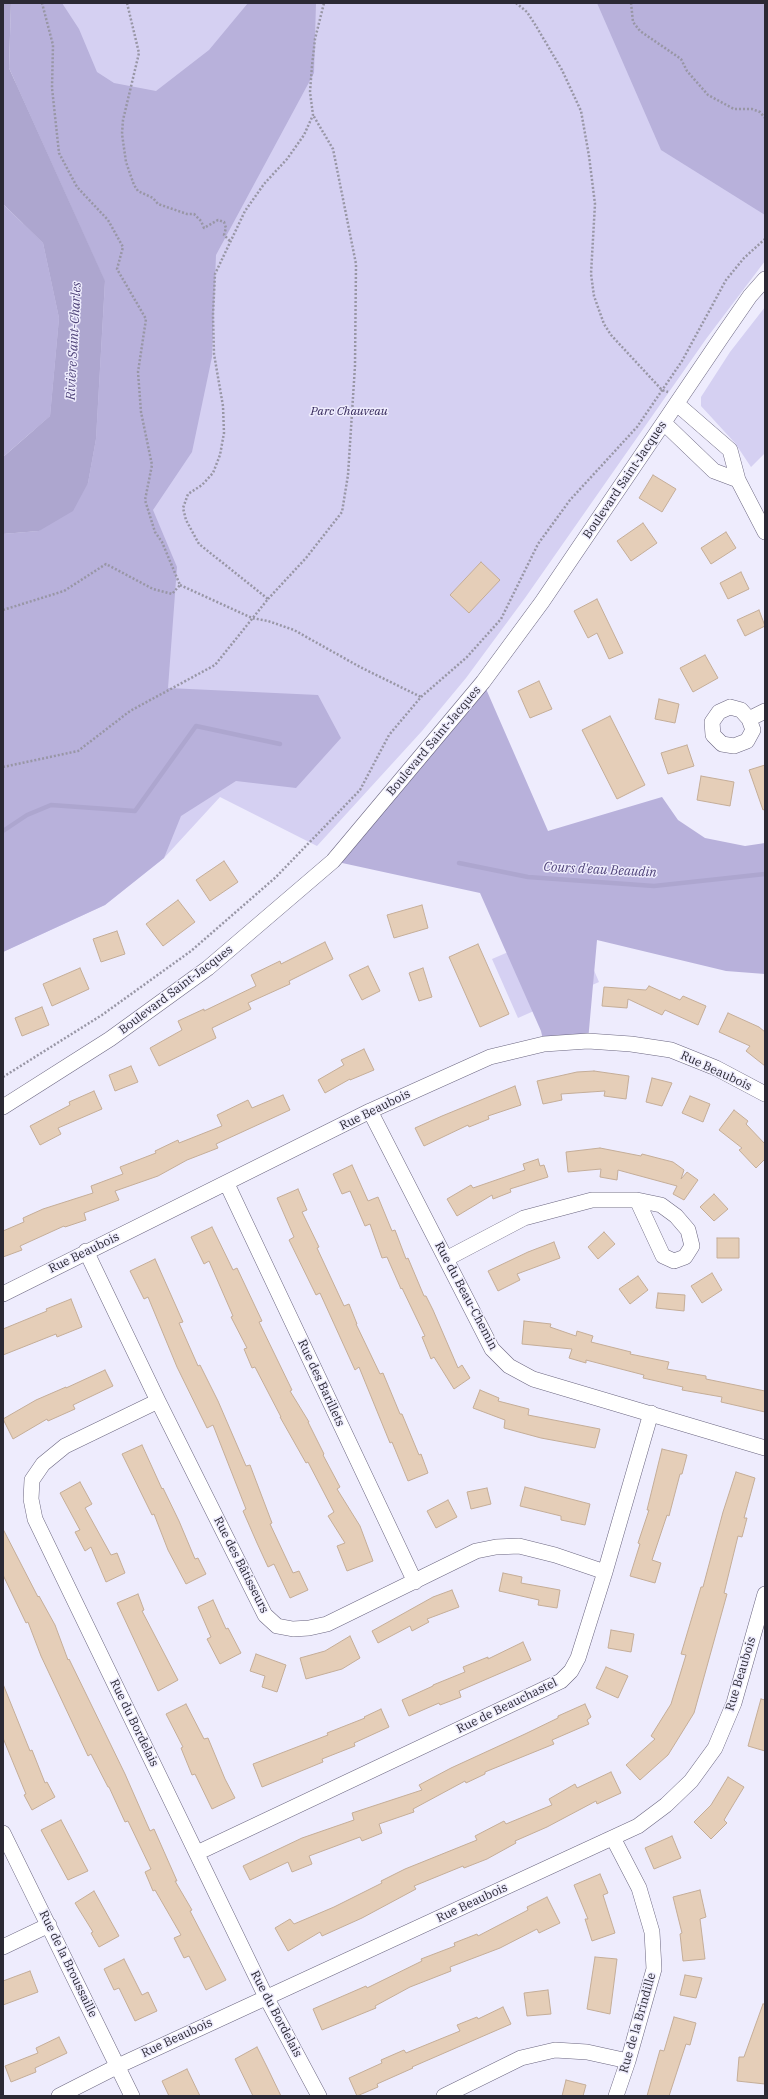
<!DOCTYPE html>
<html>
<head>
<meta charset="utf-8">
<style>
	body { margin:0 }
	#map { position:relative; width:768px; height:2099px; overflow:hidden; background:#eeecfd; font-family:"IBM Plex Serif",serif }
	canvas { display:block }
	.frame { position:absolute; inset:0; border:4px solid #2b2934; pointer-events:none }
</style>
</head>
<body>
<div id="map">
<canvas width="768" height="2099"></canvas>
<div class="frame"></div>
</div>
<script>
const c = document.querySelector('canvas').getContext('2d');
c.lineJoin = 'round';
function paint(path, color) { c.fillStyle = color; c.fill(path, 'evenodd'); }
const poly = rows => new Path2D(rows.map(r => 'M' + r).join(''));
function stroke(path, color, width, dash) { c.strokeStyle = color; c.lineWidth = width; c.lineCap = dash ? 'butt' : 'round'; c.setLineDash(dash || []); c.stroke(path); }
function label(font, color, halo, rows, align = 'center') {
  c.font = font + ' "IBM Plex Serif",serif'; c.lineWidth = 3; c.setLineDash([]); c.textBaseline = 'middle'; c.strokeStyle = halo; c.fillStyle = color; for (const [text, x, y, turn = 0] of rows) {
    c.save(); c.translate(x, y); c.rotate((+turn || 0) * Math.PI / 180); c.textAlign = isNaN(turn) ? turn : align; if (halo) c.strokeText(text, 0, 0); c.fillText(text, 0, 0); c.restore();
  }
}
paint(poly([
	[11,3,765,3,765,261,706,339,525,598,466,678,422,731,317,846,220,797,164,858,105,905,3,952,3,534,39,531],
	[765,307,765,453,751,467,735,443,701,406,701,397,730,352],
	[578,933,599,982,518,1018,492,959,520,947]
]), '#d5d0f2');
paint(poly([
	[11,3,62,3,79,29,97,72,114,83,156,91,209,50,248,3,316,3,314,73,216,255,212,357,192,452,153,510,177,567,168,688,318,695,341,738,296,788,236,781,181,816,164,858,105,905,3,952,3,534,39,531,88,483,96,439,105,282,9,68],
	[597,3,765,3,765,215,661,150],
	[3,204,43,243,59,318,50,416,3,457],
	[483,682,548,831,662,797,678,820,705,838,745,846,765,843,765,974,726,971,597,940,588,1041,544,1044,541,1031,480,893,333,861]
]), '#b8b1db');
paint(poly([
	[3,3,11,3,9,68,105,281,96,439,88,483,73,511,39,531,3,534,3,457,50,416,59,318,43,243,3,204]
]), '#ada6cf');
stroke(poly([
	[3,831,27,815,51,805,135,811,196,726,280,744],
	[459,863,528,877,654,886,765,874]
]), '#ada6cf', 4.5);
const building = poly([
	[653,475,676,489,662,512,639,498,653,475],
	[643,523,657,543,631,561,617,541,643,523],
	[726,532,736,548,711,564,701,548,726,532],
	[481,562,500,580,469,613,450,595,481,562],
	[741,572,749,589,728,599,720,583,741,572],
	[597,599,623,653,609,659,597,633,588,638,574,611,597,599],
	[759,610,765,626,745,636,737,620,759,610],
	[705,655,718,678,693,692,680,668,705,655],
	[539,681,552,709,530,718,518,691,539,681],
	[659,699,679,704,675,723,655,719,659,699],
	[610,716,645,785,617,799,582,730,610,716],
	[687,745,694,766,668,774,661,753,687,745],
	[765,765,765,809,763,810,749,770,765,765],
	[701,776,734,782,730,806,697,800,701,776],
	[224,861,238,882,210,901,196,880,224,861],
	[178,900,195,922,163,946,146,924,178,900],
	[422,905,428,928,394,938,387,915,422,905],
	[117,931,125,954,101,962,93,939,117,931],
	[325,942,333,959,289,981,290,984,248,1003,251,1009,212,1028,216,1038,159,1066,150,1048,182,1030,178,1021,204,1009,204,1011,256,986,251,975,280,961,281,964,325,942],
	[478,944,509,1014,480,1027,449,957,478,944],
	[368,966,380,991,362,1000,349,975,368,966],
	[80,968,89,989,52,1006,43,984,80,968],
	[423,968,432,997,419,1001,409,973,423,968],
	[649,986,680,1000,683,996,706,1006,698,1025,665,1010,662,1015,628,999,627,1008,602,1006,604,987,646,990,649,986],
	[42,1007,49,1025,22,1036,15,1018,42,1007],
	[728,1013,759,1027,765,1032,765,1066,746,1051,750,1046,719,1032,728,1013],
	[364,1049,374,1070,350,1080,350,1079,325,1093,318,1080,344,1065,341,1060,364,1049],
	[131,1066,138,1082,115,1091,109,1075,131,1066],
	[594,1071,629,1076,626,1099,604,1096,605,1091,561,1094,562,1100,543,1104,537,1081,577,1072,594,1071],
	[652,1078,672,1083,662,1106,646,1102,652,1078],
	[515,1086,521,1105,488,1116,489,1119,469,1127,468,1125,424,1146,415,1128,442,1116,515,1086],
	[94,1091,102,1109,58,1128,61,1134,40,1145,30,1126,70,1105,69,1102,94,1091],
	[283,1095,290,1110,216,1144,218,1148,187,1160,158,1176,115,1191,119,1200,84,1213,86,1220,65,1227,64,1226,20,1246,22,1250,3,1257,3,1231,24,1222,23,1218,43,1209,93,1193,91,1186,123,1174,120,1167,156,1153,155,1151,178,1140,179,1143,222,1126,217,1115,248,1100,252,1108,283,1095],
	[690,1096,710,1104,703,1122,682,1113,690,1096],
	[734,1110,748,1121,746,1124,765,1144,765,1159,756,1168,739,1150,742,1148,719,1130,734,1110],
	[600,1148,641,1156,642,1154,673,1162,684,1170,681,1179,687,1172,698,1180,684,1200,673,1194,677,1186,618,1170,617,1180,600,1177,601,1169,568,1172,566,1152,600,1148],
	[538,1159,540,1166,544,1165,548,1177,510,1189,511,1192,493,1199,492,1195,457,1216,447,1199,471,1185,473,1188,525,1170,523,1164,538,1159],
	[352,1165,368,1201,378,1197,392,1231,395,1230,406,1259,408,1258,424,1296,426,1296,433,1310,458,1368,462,1365,470,1378,454,1389,434,1357,431,1359,422,1337,425,1336,402,1288,401,1289,387,1257,382,1258,370,1224,365,1226,350,1191,342,1194,333,1174,352,1165],
	[298,1189,307,1210,302,1212,319,1247,317,1248,344,1306,349,1304,357,1324,356,1324,380,1374,383,1373,400,1414,402,1414,419,1455,421,1454,428,1473,408,1481,392,1442,390,1443,359,1367,355,1370,320,1293,316,1295,289,1240,294,1237,277,1198,298,1189],
	[714,1194,728,1209,714,1221,700,1207,714,1194],
	[212,1227,233,1270,237,1268,262,1321,259,1322,292,1390,290,1391,309,1422,308,1422,324,1454,323,1455,340,1487,337,1489,360,1526,373,1561,347,1571,337,1546,345,1543,328,1516,334,1512,308,1462,306,1463,280,1417,281,1417,255,1367,252,1368,244,1349,247,1348,231,1317,233,1316,209,1261,204,1264,191,1237,212,1227],
	[604,1232,615,1244,598,1259,588,1247,604,1232],
	[717,1238,739,1238,739,1258,717,1258,717,1238],
	[554,1242,560,1258,517,1274,520,1280,498,1291,488,1271,528,1252,554,1242],
	[155,1259,183,1322,179,1323,198,1366,200,1365,218,1401,246,1466,250,1465,272,1523,270,1524,293,1573,299,1571,308,1590,290,1598,274,1564,268,1567,257,1543,243,1511,246,1509,213,1425,207,1428,177,1367,148,1297,144,1299,130,1271,155,1259],
	[712,1273,722,1290,702,1303,691,1286,712,1273],
	[638,1276,648,1290,630,1304,619,1289,638,1276],
	[658,1293,685,1295,684,1311,656,1308,658,1293],
	[71,1299,82,1327,57,1337,56,1334,3,1355,3,1329,47,1311,46,1309,71,1299],
	[524,1321,551,1324,550,1327,576,1336,577,1331,593,1336,591,1342,631,1352,630,1354,669,1362,667,1369,706,1376,706,1379,765,1391,765,1412,721,1402,722,1397,682,1390,683,1387,643,1378,644,1375,586,1360,586,1363,569,1358,572,1349,522,1344,524,1321],
	[105,1370,113,1386,73,1405,75,1409,48,1421,47,1419,13,1439,3,1419,36,1400,66,1387,66,1388,105,1370],
	[480,1390,499,1398,498,1401,529,1409,528,1415,600,1429,595,1448,541,1438,504,1428,505,1420,473,1408,480,1390],
	[142,1445,162,1489,163,1488,179,1521,195,1559,198,1558,206,1574,186,1584,168,1550,154,1514,152,1515,122,1454,142,1445],
	[662,1449,687,1455,682,1474,680,1474,669,1516,667,1515,652,1560,661,1563,655,1583,630,1576,640,1544,638,1543,649,1510,647,1510,662,1449],
	[736,1472,755,1478,744,1518,747,1518,742,1537,738,1536,724,1593,727,1594,694,1713,668,1755,640,1780,626,1765,655,1739,651,1736,671,1704,686,1655,681,1654,701,1587,703,1587,723,1512,736,1472],
	[80,1482,92,1504,85,1508,111,1555,117,1553,125,1573,106,1582,91,1547,85,1551,75,1532,80,1530,60,1493,80,1482],
	[525,1487,590,1504,585,1525,561,1520,561,1516,520,1506,525,1487],
	[487,1488,491,1504,471,1509,467,1492,487,1488],
	[448,1500,457,1517,436,1528,427,1511,448,1500],
	[3,1529,38,1597,39,1596,55,1625,68,1660,69,1659,125,1774,150,1831,154,1829,177,1881,175,1881,192,1910,190,1911,226,1980,206,1990,189,1956,184,1958,174,1938,181,1935,155,1890,153,1891,145,1872,151,1869,128,1821,125,1822,109,1787,108,1787,91,1754,88,1756,41,1656,28,1622,26,1623,3,1575,3,1529],
	[503,1573,522,1577,521,1583,560,1590,557,1608,538,1605,539,1600,499,1591,503,1573],
	[452,1590,459,1607,427,1619,429,1622,412,1631,410,1626,378,1643,372,1631,433,1597,452,1590],
	[138,1594,144,1610,142,1611,178,1680,158,1691,117,1603,138,1594],
	[213,1600,226,1629,228,1628,241,1653,220,1664,207,1639,211,1637,198,1607,213,1600],
	[611,1630,634,1634,631,1652,608,1648,611,1630],
	[350,1636,360,1658,342,1669,306,1679,300,1658,325,1651,350,1636],
	[523,1642,531,1660,459,1691,461,1697,440,1705,439,1703,409,1716,402,1700,433,1686,433,1685,465,1672,463,1667,488,1657,488,1659,523,1642],
	[256,1654,286,1665,277,1692,262,1687,265,1676,250,1671,256,1654],
	[606,1667,628,1676,618,1698,596,1688,606,1667],
	[3,1684,30,1751,32,1750,45,1783,47,1782,55,1797,32,1810,24,1795,26,1794,3,1738,3,1684],
	[761,1699,765,1700,765,1751,748,1746,761,1699],
	[186,1704,204,1739,208,1738,225,1779,235,1798,212,1809,195,1774,192,1775,181,1748,183,1747,166,1714,186,1704],
	[585,1704,591,1717,587,1720,589,1724,552,1740,554,1744,485,1772,485,1774,466,1783,465,1781,413,1809,414,1812,379,1824,382,1833,362,1841,360,1837,309,1856,312,1864,292,1872,288,1862,250,1880,243,1866,302,1838,354,1820,352,1813,422,1790,419,1785,451,1768,525,1734,558,1718,558,1716,585,1704],
	[381,1709,389,1727,354,1743,355,1746,322,1759,323,1762,262,1787,253,1764,328,1735,327,1733,365,1718,364,1717,381,1709],
	[611,1772,621,1793,597,1804,596,1801,547,1827,515,1841,516,1843,487,1859,464,1868,463,1866,414,1886,416,1889,362,1918,322,1936,320,1932,288,1951,275,1928,290,1919,294,1924,334,1907,382,1883,381,1881,405,1869,477,1840,475,1836,504,1821,506,1824,552,1805,549,1799,575,1784,577,1788,611,1772],
	[728,1777,744,1787,724,1820,727,1823,711,1839,694,1822,711,1805,728,1777],
	[61,1820,88,1871,68,1880,41,1830,61,1820],
	[672,1836,681,1858,654,1869,645,1848,672,1836],
	[600,1874,608,1893,603,1895,615,1933,592,1941,585,1919,588,1919,574,1885,600,1874],
	[700,1890,706,1917,700,1919,705,1959,683,1961,680,1934,682,1933,673,1897,700,1890],
	[94,1891,119,1936,99,1947,91,1933,93,1932,75,1903,94,1891],
	[547,1897,560,1923,539,1933,537,1929,500,1948,450,1967,451,1971,410,1987,375,2006,376,2008,322,2030,313,2009,366,1986,367,1988,422,1961,421,1959,455,1946,454,1943,477,1934,478,1936,528,1910,527,1907,547,1897],
	[595,1957,617,1959,610,2014,587,2009,595,1957],
	[124,1959,142,1995,148,1992,157,2011,135,2021,119,1988,114,1990,104,1969,124,1959],
	[30,1971,38,1992,3,2005,3,1981,30,1971],
	[685,1975,702,1978,696,1998,680,1995,685,1975],
	[548,1990,551,2014,527,2016,524,1993,548,1990],
	[763,2004,765,2004,765,2084,737,2081,739,2057,744,2057,763,2004],
	[503,2007,511,2024,412,2067,413,2068,377,2084,378,2087,357,2096,349,2078,382,2063,381,2060,404,2050,406,2053,460,2031,457,2025,477,2017,478,2019,503,2007],
	[674,2017,696,2023,690,2045,686,2044,669,2096,647,2096,660,2050,664,2051,674,2017],
	[59,2037,67,2053,35,2068,36,2072,11,2082,5,2066,38,2053,36,2048,59,2037],
	[257,2047,267,2067,281,2096,253,2096,235,2059,257,2047],
	[187,2069,200,2096,169,2096,162,2081,187,2069],
	[566,2080,586,2085,583,2096,562,2096,566,2080]
]);
paint(building, '#e5ceb8');
stroke(building, '#c4ad98', 1);
const minor = poly([
	[677,404,730,450,738,480,765,532],
	[664,423,714,471,738,480],
	[730,707,741,710,749,719,753,730,747,741,734,746,722,744,713,735,712,722,719,712,730,707],
	[749,719,765,711],
	[3,1107,110,1039,208,968,333,861,483,682,542,602,723,335,750,296,765,279],
	[370,1111,492,1349,509,1366,533,1379,765,1448],
	[227,1184,415,1582],
	[86,1251,158,1401,265,1615,277,1626,293,1629,309,1628,327,1624,476,1551,496,1547,519,1546,555,1555,605,1572],
	[446,1259,524,1218,592,1200,637,1200,661,1205,676,1216,688,1230,692,1246,685,1257,674,1261,663,1256,637,1200],
	[3,1294,370,1111,490,1057,544,1044,588,1041,631,1044,671,1050,716,1068,765,1094],
	[158,1401,65,1446,43,1464,32,1480,31,1499,35,1519,266,1997,319,2096],
	[3,1833,132,2096],
	[613,1838,639,1888,652,1932,654,1969,628,2061,616,2096],
	[197,1853,561,1681,571,1671,578,1658,605,1572,651,1413],
	[3,1947,49,1925],
	[59,2096,118,2066,638,1826,666,1805,691,1781,715,1748,734,1703,765,1594],
	[444,2096,521,2058,555,2050,587,2052,628,2061]
]);
stroke(minor, '#6b6680', 16);
stroke(poly([
	[127,3,139,53,123,120,122,134,126,162,134,185,138,191,153,198,158,204,187,214,194,214,201,221,204,228,218,220,224,222,226,228,224,235,230,241],
	[516,3,527,12,536,26,562,70,581,111,589,156,595,204,591,274,594,296,604,324,611,335,662,390,668,392],
	[631,3,633,22,640,31,681,59,687,71,708,95,734,109,752,109,760,112,765,118],
	[180,585,252,618,268,621,294,630,360,667,421,697],
	[268,599,306,558,342,512,348,475,355,366,356,264,333,149,313,115],
	[3,610,64,591,106,564,153,589,172,594,180,585,162,542,155,532,145,500,152,465,141,412,138,372,146,319,117,269,123,247,108,220,77,187,59,153,52,88,53,45,42,3],
	[3,767,78,751,130,711,215,665,268,599,199,544,186,520,183,508,188,494,202,485,213,473,220,455,224,433,223,406,214,354,213,315,215,274,245,211,264,184,287,159,304,135,313,115,310,92,312,66,315,39,324,3],
	[3,1077,102,1015,191,951,276,877,360,790,389,735,421,697,467,657,501,619,538,544,570,500,637,427,682,361,726,280,744,258,765,239]
]), '#9896a5', 2.5, [2, 2]);
stroke(minor, '#fff', 15);
label('italic 12px', '#35285b', '#eeecfd', [
	["Parc Chauveau",349,412]
]);
label('12px', '#2b2934', '#eeecfd', [
	["Boulevard Saint-Jacques",625,480,-56],
	["Boulevard Saint-Jacques",434,741,-50],
	["Boulevard Saint-Jacques",176,990,-37],
	["Rue Beaubois",716,1071,25],
	["Rue Beaubois",375,1110,-26],
	["Rue Beaubois",84,1253,-26],
	["Rue du Beau-Chemin",466,1296,62],
	["Rue des Barillets",321,1383,65],
	["Rue des Bâtisseurs",241,1565,63],
	["Rue Beaubois",741,1674,-73],
	["Rue de Beauchastel",507,1706,-26],
	["Rue du Bordelais",134,1723,64],
	["Rue Beaubois",472,1903,-25],
	["Rue de la Broussaille",68,1964,64],
	["Rue du Bordelais",276,2014,62],
	["Rue de la Brindille",638,2023,-74],
	["Rue Beaubois",177,2038,-25]
]);
label('italic 13px', '#4f4379', '#eeecfd', [
	["Rivière Saint-Charles",74,341,-87],
	["Cours d'eau Beaudin",600,870,3]
]);
</script>
</body>
</html>
